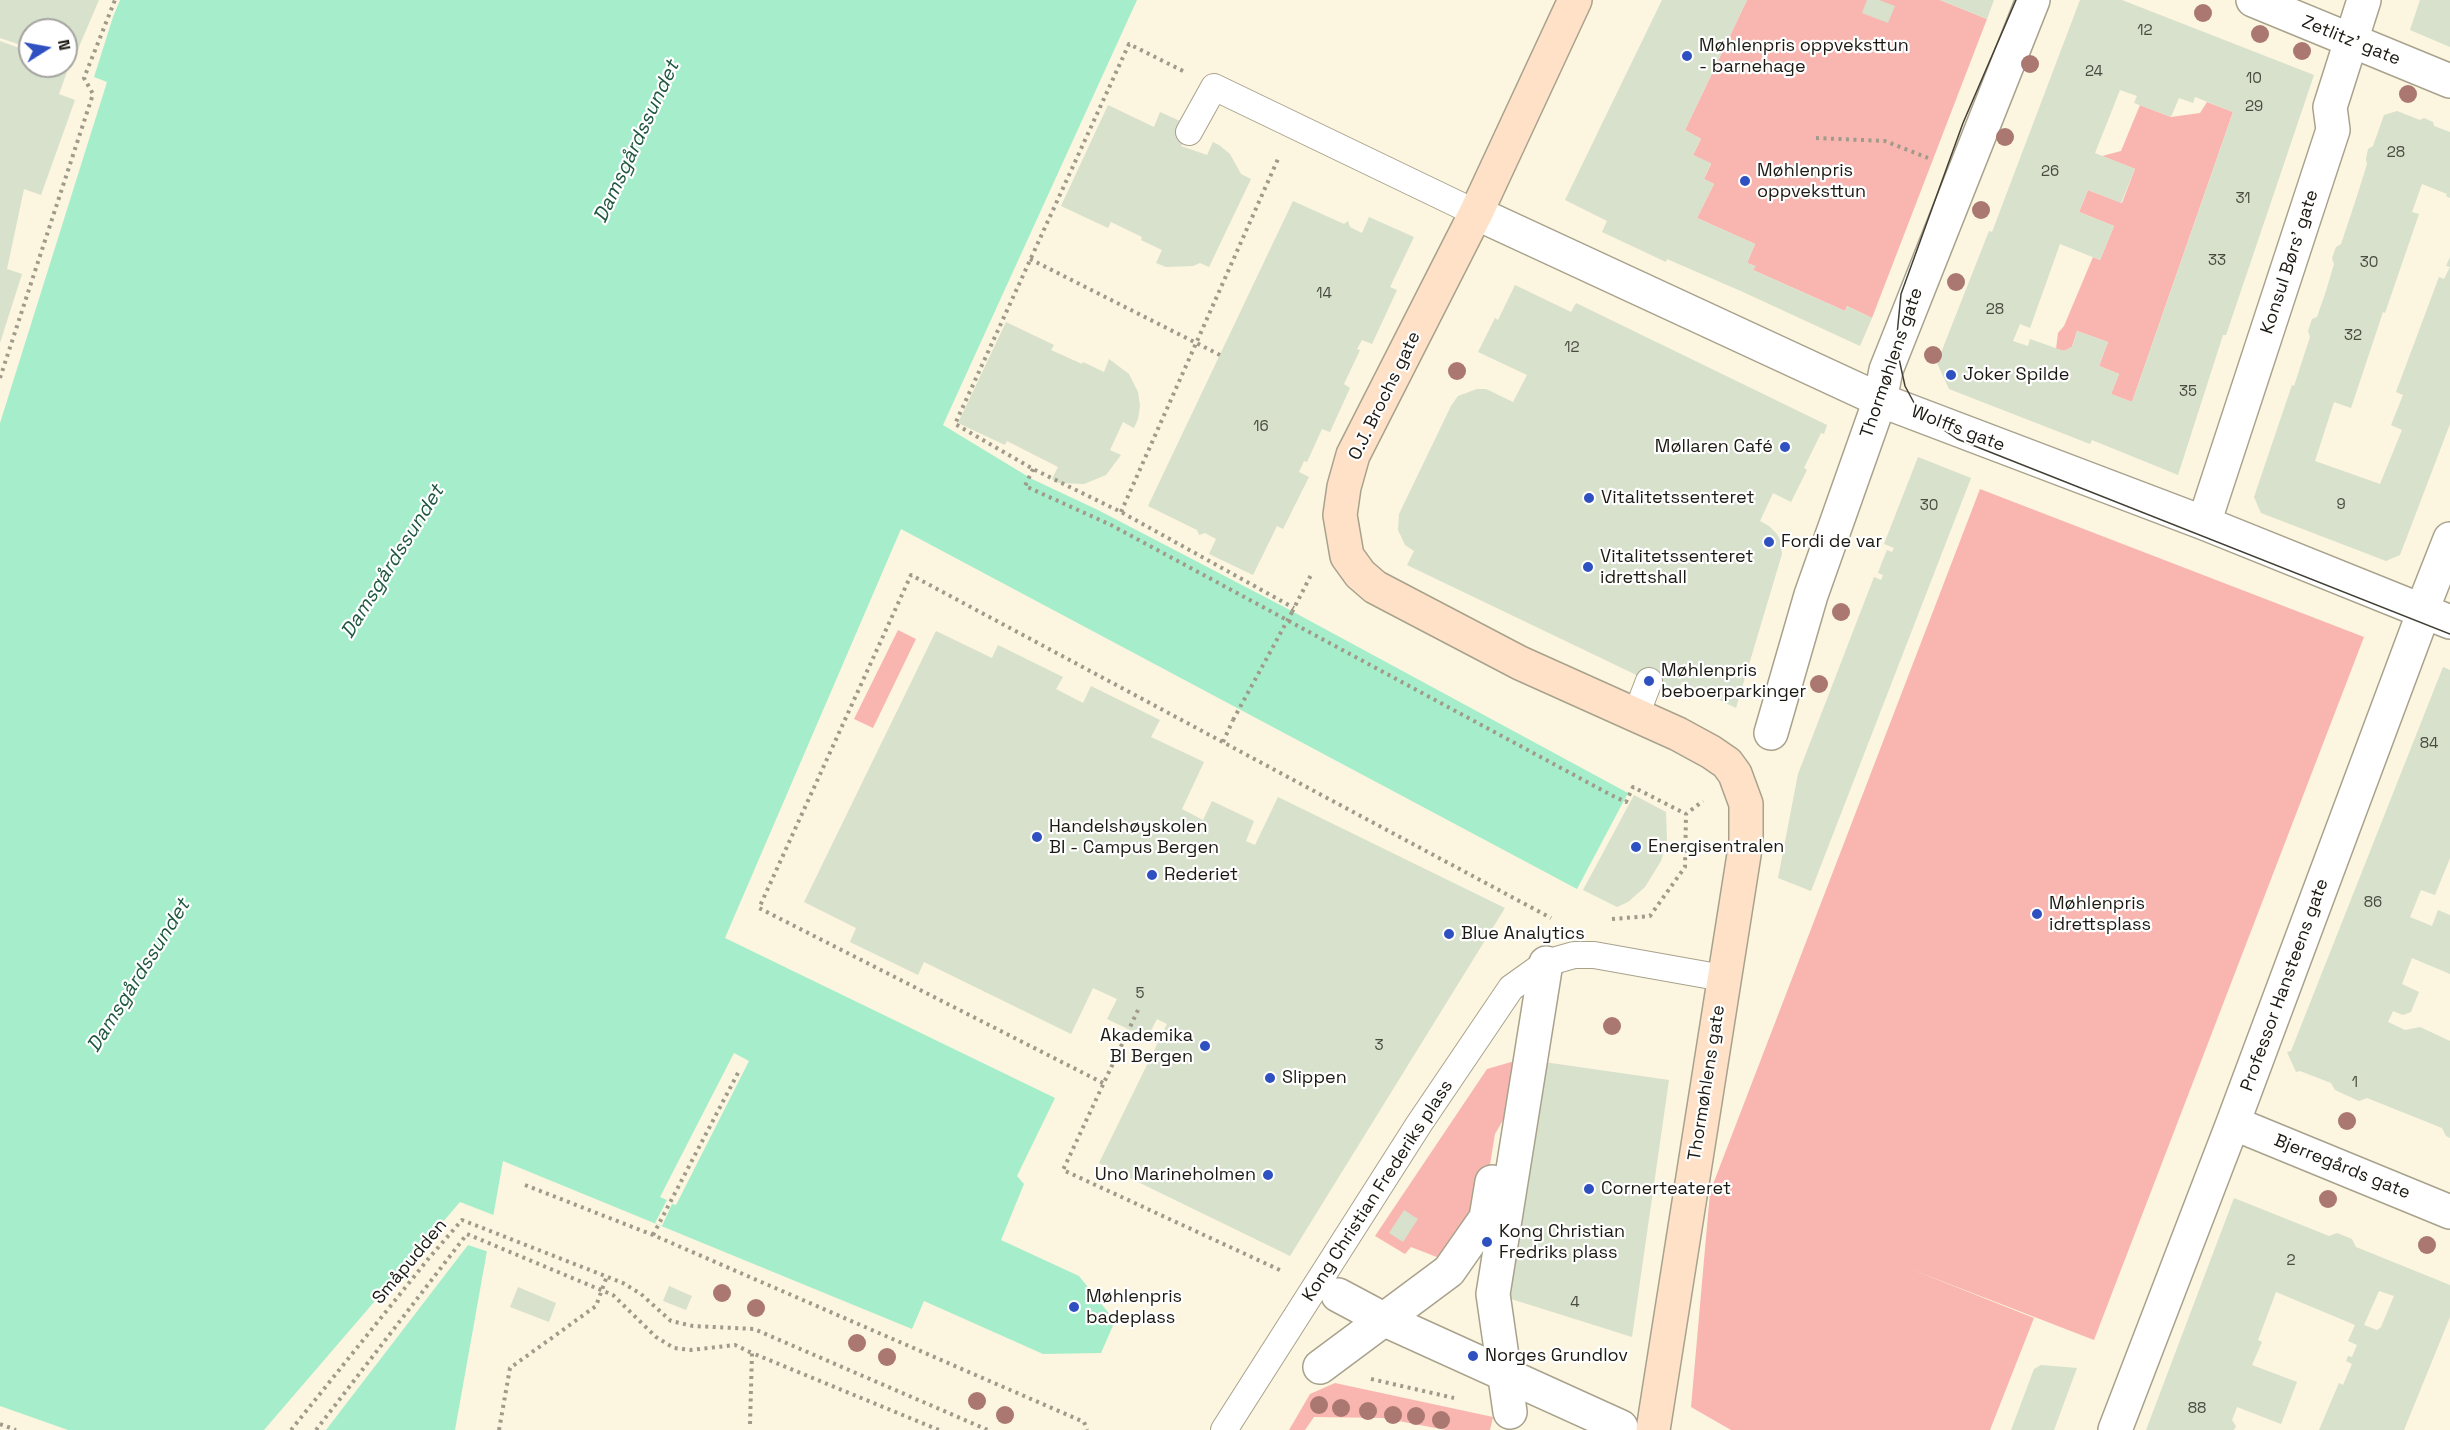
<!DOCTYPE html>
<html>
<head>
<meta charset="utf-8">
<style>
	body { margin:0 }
	#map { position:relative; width:2450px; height:1430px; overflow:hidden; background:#fcf5df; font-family:"Space Grotesk",sans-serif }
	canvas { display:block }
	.north { position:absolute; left:18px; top:18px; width:60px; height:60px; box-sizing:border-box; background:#fff; border:2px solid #a4a3a0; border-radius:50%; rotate:79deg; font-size:16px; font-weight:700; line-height:24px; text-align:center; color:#1b1911 }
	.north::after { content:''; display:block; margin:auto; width:21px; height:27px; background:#2e50c0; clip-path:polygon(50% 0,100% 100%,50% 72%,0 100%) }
</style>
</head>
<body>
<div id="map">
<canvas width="2450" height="1430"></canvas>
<div class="north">N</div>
</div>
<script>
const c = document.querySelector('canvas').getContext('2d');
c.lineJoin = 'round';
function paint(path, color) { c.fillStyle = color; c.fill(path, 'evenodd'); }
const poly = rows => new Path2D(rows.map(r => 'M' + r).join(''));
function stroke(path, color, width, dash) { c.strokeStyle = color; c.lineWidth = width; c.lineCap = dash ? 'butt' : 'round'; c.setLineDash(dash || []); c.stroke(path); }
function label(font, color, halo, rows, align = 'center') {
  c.font = font + ' "Space Grotesk",sans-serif'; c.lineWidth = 4.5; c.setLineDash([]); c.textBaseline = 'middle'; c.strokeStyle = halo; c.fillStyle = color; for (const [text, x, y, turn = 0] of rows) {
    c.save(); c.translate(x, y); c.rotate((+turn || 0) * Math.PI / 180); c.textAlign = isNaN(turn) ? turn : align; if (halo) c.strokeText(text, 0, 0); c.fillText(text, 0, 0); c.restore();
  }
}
paint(poly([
	[1747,0,1940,0,1987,19,1872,318,1847,306,1845,311,1753,270,1755,266,1747,263,1755,244,1697,218,1714,184,1704,179,1711,164,1693,155,1701,139,1685,130],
	[2207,102,2233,112,2132,402,2111,394,2119,374,2099,366,2108,342,2077,331,2072,347,2064,351,2056,349,2058,333,2064,326,2093,257,2100,260,2114,226,2079,212,2088,190,2122,203,2135,169,2102,156,2121,151,2140,105,2171,117,2200,113],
	[1980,489,2364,637,2094,1340,1908,1268,2034,1318,1990,1430,1731,1430,1691,1407,1710,1192],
	[898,630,916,639,873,728,854,719],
	[1518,1060,1510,1108,1495,1134,1484,1201,1447,1261,1411,1247,1405,1254,1375,1236,1487,1069],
	[1335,1383,1493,1417,1490,1430,1446,1430,1383,1418,1314,1417,1305,1430,1289,1430,1310,1394]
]), '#f9b6b1');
paint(poly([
	[120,0,1137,0,943,425,1032,479,1098,510,1288,609,1628,793,1577,889,901,529,725,938,1055,1098,1017,1176,1024,1184,1001,1240,1079,1276,1115,1321,1101,1353,1043,1354,924,1301,912,1329,503,1161,455,1430,0,1430,0,423,107,82,94,77,113,17]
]), '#a6eecb');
paint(poly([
	[734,1053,749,1061,676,1205,672,1204,662,1226,655,1223,667,1200,660,1197],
	[460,1202,496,1216,489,1252,468,1245,326,1430,264,1430],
	[0,1406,68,1430,0,1430]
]), '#fcf5df');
paint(poly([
	[0,0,99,0,72,63,66,61,66,30,30,30,30,48,0,38],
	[1662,0,1747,0,1685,130,1701,139,1693,155,1711,163,1704,179,1714,184,1697,218,1755,244,1747,263,1756,266,1753,270,1845,311,1847,306,1872,318,1860,346,1743,292,1667,259,1666,262,1602,232,1607,221,1565,200],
	[1867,0,1879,0,1895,6,1888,23,1862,13],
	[1940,0,1994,0,1987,19],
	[2080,0,2122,0,2314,75,2226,335,2223,335,2178,475,2092,440,2090,444,1949,389,1937,363,1989,231,1992,232],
	[2120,90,2137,96,2134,103,2171,117,2179,98,2193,103,2195,97,2233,112,2132,402,2111,394,2119,374,2099,366,2108,342,2077,331,2072,347,2064,351,2030,339,2028,346,2013,341,2020,324,2030,328,2060,244,2100,260,2114,226,2079,212,2088,190,2121,203,2135,169,2095,153],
	[2420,0,2450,0,2450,47,2410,30],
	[0,41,30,52,30,66,69,66,59,94,75,100,41,195,24,189,7,269,22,274,0,343],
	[1108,105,1154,127,1160,112,1191,126,1181,146,1207,155,1213,142,1219,145,1230,154,1241,174,1251,179,1209,267,1200,263,1193,266,1166,267,1156,263,1162,250,1141,240,1142,237,1111,222,1108,228,1061,206],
	[2397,111,2420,120,2424,118,2433,122,2434,126,2450,132,2450,198,2446,196,2447,194,2422,184,2412,212,2419,214,2385,313,2383,312,2351,408,2334,402,2315,461,2380,484,2402,430,2391,425,2403,395,2396,392,2439,277,2444,279,2450,267,2446,266,2450,257,2450,424,2400,555,2386,561,2261,513,2254,497,2292,385,2294,386,2310,337,2308,331,2312,319,2317,317,2326,291,2334,264,2332,258,2336,247,2341,244,2357,196,2367,164,2366,159,2368,149,2373,146,2384,115],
	[1293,201,1344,224,1348,221,1350,227,1362,233,1369,217,1414,237,1390,287,1397,290,1372,344,1362,340,1357,349,1360,350,1344,384,1350,388,1330,432,1322,429,1307,462,1304,461,1299,472,1309,477,1283,529,1277,526,1253,575,1209,554,1216,539,1205,533,1199,535,1197,530,1148,506],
	[1515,285,1571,312,1576,303,1827,425,1824,434,1821,433,1804,468,1807,470,1791,502,1773,493,1760,521,1769,526,1777,534,1780,540,1782,554,1736,708,1682,682,1676,694,1407,565,1414,551,1405,545,1398,530,1399,514,1451,406,1458,396,1477,389,1486,389,1513,402,1527,375,1478,352,1495,318,1498,320],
	[1006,322,1054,345,1051,350,1082,364,1083,362,1104,372,1109,359,1129,374,1138,392,1140,406,1138,419,1134,428,1123,422,1110,450,1121,455,1106,475,1084,484,1059,483,1052,479,1058,467,1007,441,1005,445,958,423],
	[1918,457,1971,478,1811,891,1778,878,1798,774,1874,577,1881,580,1883,575,1878,573,1882,562,1887,550,1892,552,1894,548,1884,544],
	[936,631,992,658,998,645,1063,677,1056,689,1083,703,1091,686,1160,720,1151,737,1204,762,1182,809,1203,820,1212,801,1254,821,1246,841,1255,845,1278,797,1505,908,1290,1256,1099,1163,1167,1024,1157,1019,1147,1038,1107,1019,1117,999,1093,988,1071,1034,924,962,918,975,850,942,856,928,804,902],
	[2443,667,2450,670,2450,858,2435,895,2421,890,2410,917,2432,926,2438,910,2450,915,2450,974,2412,958,2402,984,2419,992,2411,1012,2403,1015,2393,1011,2388,1022,2405,1030,2420,1027,2450,1041,2450,1138,2446,1136,2442,1128,2367,1098,2359,1101,2335,1090,2331,1083,2300,1071,2296,1072,2287,1052,2291,1051],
	[1634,795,1666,812,1667,841,1661,861,1645,887,1628,902,1617,907,1583,890],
	[1544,1062,1669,1080,1632,1337,1508,1298],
	[2234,1198,2329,1236,2337,1233,2352,1239,2356,1247,2450,1285,2450,1317,2404,1430,2319,1430,2339,1383,2343,1385,2352,1364,2346,1361,2348,1356,2352,1357,2357,1345,2348,1341,2355,1325,2276,1292,2258,1340,2262,1342,2252,1365,2297,1382,2281,1424,2237,1407,2232,1420,2236,1426,2234,1430,2146,1430],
	[2379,1291,2394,1296,2381,1327,2377,1330,2364,1325],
	[1404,1210,1418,1219,1403,1242,1389,1233],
	[669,1286,692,1296,686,1310,663,1301],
	[518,1287,556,1303,549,1322,510,1307],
	[2041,1365,2077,1368,2054,1430,2011,1430,2034,1369]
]), '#d7e1cc');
const service = poly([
	[1189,132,1214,87,1476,213],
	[1636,715,1649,681],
	[1224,1430,1419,1124,1511,988,1546,963,1574,955,1594,955,1723,978]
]);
const pedestrian = poly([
	[2253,0,2450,81],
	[1880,400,1886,370,1896,345,2033,0],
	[1338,1295,1383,1319,1621,1427],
	[1320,1367,1449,1271,1486,1218,1492,1182],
	[1510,1412,1493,1294,1546,963]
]);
const minor = poly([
	[1476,213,1880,400,2204,523,2450,622],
	[2204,523,2333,130,2330,107,2364,0],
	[1771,733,1811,595,1880,400],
	[2233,1123,2450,1212],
	[2115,1430,2233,1123,2420,622,2422,610,2450,539]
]);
const secondary = poly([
	[1575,0,1476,213,1353,455,1344,487,1340,515,1347,556,1360,574,1375,587,1520,663,1678,734,1711,752,1727,763,1735,774,1746,804,1746,842,1653,1430]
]);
stroke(service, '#a8a28d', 28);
stroke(pedestrian, '#a8a28d', 36);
stroke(minor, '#a8a28d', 36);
stroke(secondary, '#a8a28d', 36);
stroke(poly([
	[1183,71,1129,44,955,424,1033,469,1121,512,1294,608],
	[1816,138,1885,141,1928,158],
	[1030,259,1220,355],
	[0,378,93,94,84,78,115,0],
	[1033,469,1025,486,1111,525,1611,795,1626,802,1633,787,1686,814],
	[1121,512,1278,159],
	[1292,612,1311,575],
	[1223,742,1233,720],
	[1612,919,1650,916,1685,867,1686,814,1703,801],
	[1138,1010,1063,1170,1282,1271],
	[1103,1083,759,908,911,575,1551,918],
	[525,1185,653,1235,1084,1422,1087,1430],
	[653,1235,740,1069],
	[1371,1379,1454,1398],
	[0,1424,16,1430],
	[750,1424,752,1353,939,1430],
	[291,1430,429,1258,462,1220,623,1283,641,1294,671,1321,693,1326,754,1329,988,1430],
	[316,1430,467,1234,613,1295,656,1337,674,1348,691,1350,735,1345,752,1353],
	[499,1430,510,1368,596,1306,607,1276]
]), '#9f9a8a', 4, [3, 4.5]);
stroke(service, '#fff', 26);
stroke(pedestrian, '#fff', 33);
stroke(minor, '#fff', 33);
stroke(secondary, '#fee1c7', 33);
stroke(poly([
	[2016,0,1963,123,1901,294,1896,345,1905,386,1920,414,1957,439,2450,634]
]), '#423f35', 1.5);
stroke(poly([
	[1233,720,1292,612]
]), '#9f9a8a', 4, [3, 4.5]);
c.fillStyle = '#aa7870';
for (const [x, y] of [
	[2203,13],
	[2260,34],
	[2302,51],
	[2030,64],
	[2408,94],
	[2005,137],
	[1981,210],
	[1956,282],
	[1933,355],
	[1457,371],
	[1841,612],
	[1819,684],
	[1612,1026],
	[2347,1121],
	[2328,1199],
	[2427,1245],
	[722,1293],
	[756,1308],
	[857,1343],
	[887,1357],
	[977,1401],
	[1319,1405],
	[1341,1408],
	[1368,1411],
	[1005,1415],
	[1393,1415],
	[1416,1416],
	[1441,1420]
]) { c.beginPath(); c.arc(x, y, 9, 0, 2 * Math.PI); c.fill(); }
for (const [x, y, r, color] of [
	[1687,56,6,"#2e50c0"],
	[1745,181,6,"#2e50c0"],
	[1951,375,6,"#2e50c0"],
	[1785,447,6,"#2e50c0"],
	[1589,498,6,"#2e50c0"],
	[1769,542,6,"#2e50c0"],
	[1588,567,6,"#2e50c0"],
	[1649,681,6,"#2e50c0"],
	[1037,837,6,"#2e50c0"],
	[1636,847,6,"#2e50c0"],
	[1152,875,6,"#2e50c0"],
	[2037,914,6,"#2e50c0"],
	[1449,934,6,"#2e50c0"],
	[1205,1046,6,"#2e50c0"],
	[1270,1078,6,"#2e50c0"],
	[1268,1175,6,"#2e50c0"],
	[1589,1189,6,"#2e50c0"],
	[1487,1242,6,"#2e50c0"],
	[1074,1307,6,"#2e50c0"],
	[1473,1356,6,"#2e50c0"]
]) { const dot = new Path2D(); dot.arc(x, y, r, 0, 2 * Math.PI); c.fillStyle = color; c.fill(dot); stroke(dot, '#fff', 2); }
label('15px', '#4a4b40', null, [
	["12",2145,31],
	["24",2094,72],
	["10",2254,79],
	["29",2254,107],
	["28",2396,153],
	["26",2050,172],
	["31",2243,199],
	["33",2217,261],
	["30",2369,263],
	["14",1324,294],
	["28",1995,310],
	["32",2353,336],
	["12",1572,348],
	["35",2188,392],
	["16",1261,427],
	["9",2341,505],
	["30",1929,506],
	["84",2429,744],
	["86",2373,903],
	["5",1140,994],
	["3",1379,1046],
	["1",2355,1083],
	["2",2291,1261],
	["4",1575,1303],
	["88",2197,1409]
]);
label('18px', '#1b1911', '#fff', [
	["Zetlitz' gate",2351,41,22],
	["Konsul Børs' gate",2290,262,-72],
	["Thormøhlens gate",1892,363,-71],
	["O.J. Brochs gate",1385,396,-64],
	["Wolffs gate",1958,429,21],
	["Professor Hansteens gate",2285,985,-70],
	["Thormøhlens gate",1707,1083,-81],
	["Bjerregårds gate",2342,1167,22],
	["Kong Christian Frederiks plass",1378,1191,-57],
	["Småpudden",410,1262,-50]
]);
label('18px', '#1b1911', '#fff', [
	["Møhlenpris oppveksttun",1699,46],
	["- barnehage",1699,67],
	["Møhlenpris",1757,171],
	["oppveksttun",1757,192],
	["Joker Spilde",1963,375],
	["Møllaren Café",1773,447,"right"],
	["Vitalitetssenteret",1601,498],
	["Fordi de var",1781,542],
	["Vitalitetssenteret",1600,557],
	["idrettshall",1600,578],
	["Møhlenpris",1661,671],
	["beboerparkinger",1661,692],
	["Handelshøyskolen",1049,827],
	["BI - Campus Bergen",1049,848],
	["Energisentralen",1648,847],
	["Rederiet",1164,875],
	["Møhlenpris",2049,904],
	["idrettsplass",2049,925],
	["Blue Analytics",1461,934],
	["Akademika",1193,1036,"right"],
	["BI Bergen",1193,1057,"right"],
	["Slippen",1282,1078],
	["Uno Marineholmen",1256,1175,"right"],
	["Cornerteateret",1601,1189],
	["Kong Christian",1499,1232],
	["Fredriks plass",1499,1253],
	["Møhlenpris",1086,1297],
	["badeplass",1086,1318],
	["Norges Grundlov",1485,1356]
], 'left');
label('italic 20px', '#205740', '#fff', [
	["Damsgårdssundet",637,142,-65],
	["Damsgårdssundet",393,562,-58],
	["Damsgårdssundet",139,976,-58]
]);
</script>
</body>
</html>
